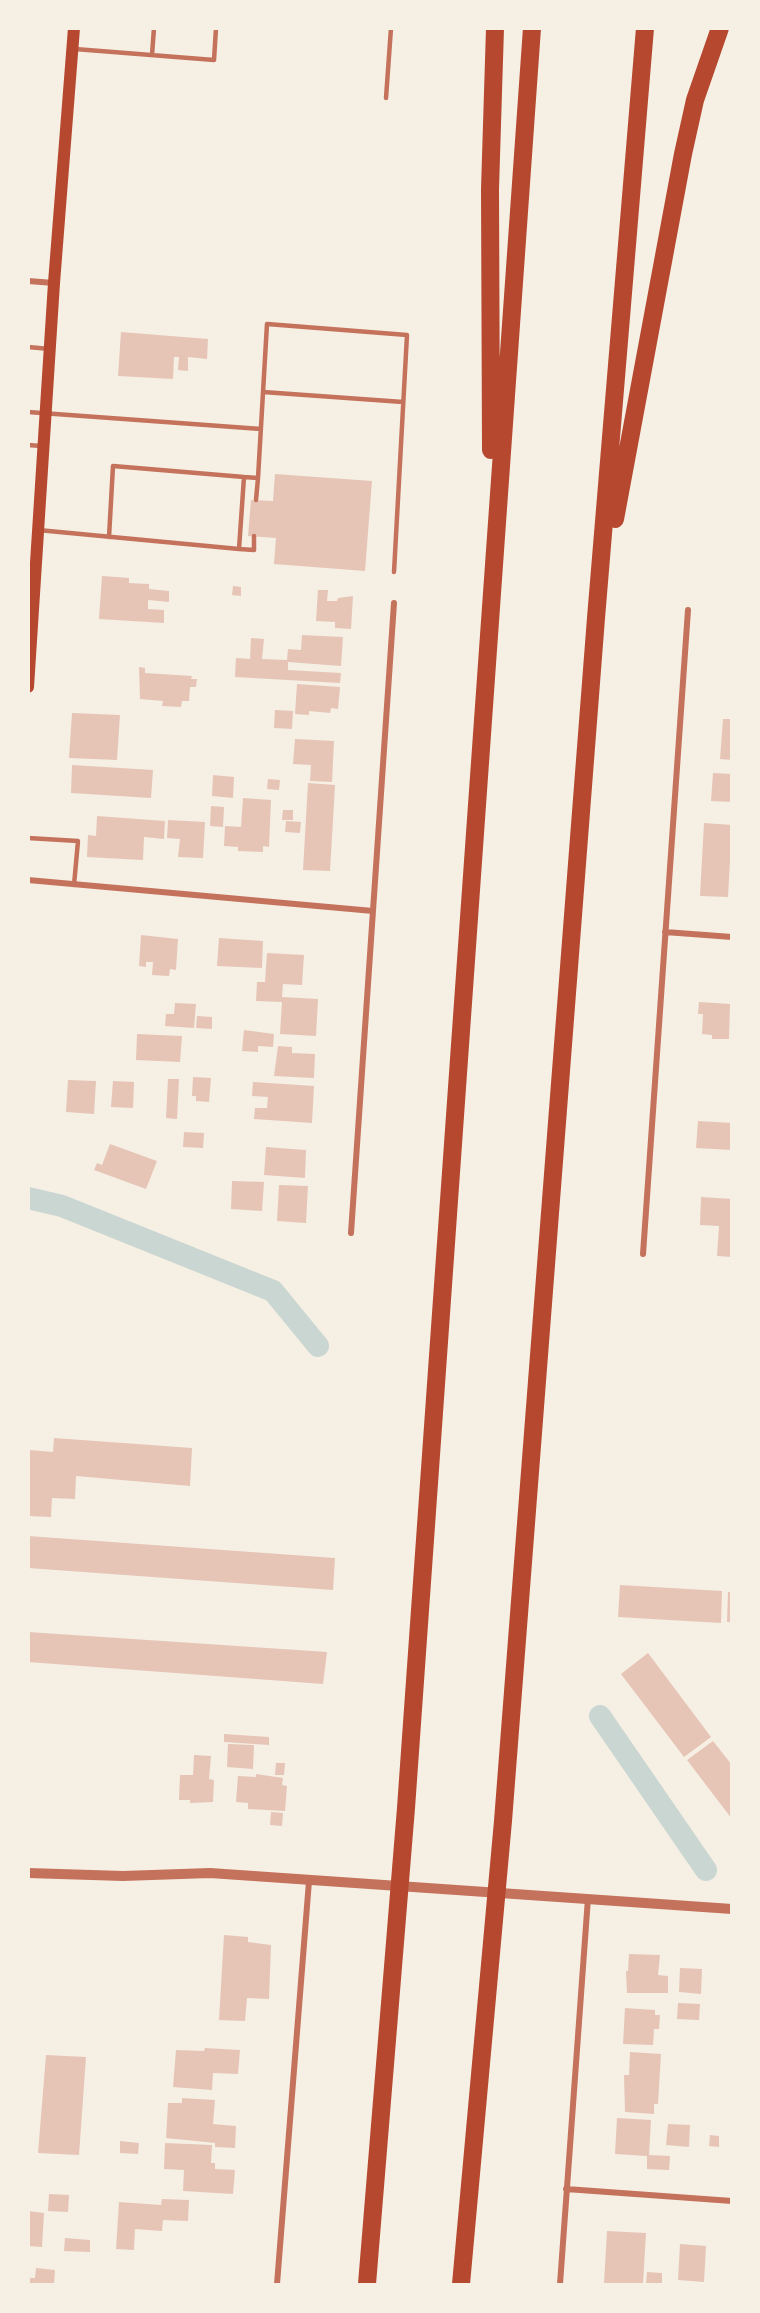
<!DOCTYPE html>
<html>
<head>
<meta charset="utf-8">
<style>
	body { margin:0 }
	#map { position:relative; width:760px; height:2313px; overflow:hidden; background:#f6efe4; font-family:Commissioner,sans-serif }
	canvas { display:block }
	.frame { position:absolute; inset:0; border:30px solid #f6efe4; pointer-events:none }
</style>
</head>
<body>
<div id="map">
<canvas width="760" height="2313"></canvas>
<div class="frame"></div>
</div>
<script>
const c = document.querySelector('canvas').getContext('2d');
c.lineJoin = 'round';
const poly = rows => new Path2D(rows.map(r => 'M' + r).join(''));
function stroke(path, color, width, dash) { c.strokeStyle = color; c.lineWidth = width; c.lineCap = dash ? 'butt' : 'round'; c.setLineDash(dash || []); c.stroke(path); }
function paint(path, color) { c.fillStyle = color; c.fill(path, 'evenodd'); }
stroke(poly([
	[28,1198,62,1206,273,1291,318,1346],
	[600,1716,706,1870]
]), '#c9d6d2', 22);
paint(poly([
	[121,332,208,339,207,359,188,357,188,371,178,370,179,357,174,357,173,379,118,376],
	[275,474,372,481,365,571,274,564,276,538,248,536,251,500,273,501],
	[102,576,129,578,129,583,149,584,149,589,169,591,169,602,148,600,148,609,164,610,164,623,99,619],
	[233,586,241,587,241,596,232,595],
	[318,590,328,590,327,601,337,601,338,598,353,596,351,629,335,628,335,622,316,621],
	[302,635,343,637,341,666,288,662,288,670,341,673,340,683,235,677,236,658,250,659,251,638,264,639,262,659,287,660,288,649,301,650],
	[139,667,145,668,145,673,192,676,191,679,197,679,196,687,190,687,189,701,182,701,181,707,162,706,163,701,140,699],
	[297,684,340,687,338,709,331,708,330,713,309,711,309,715,295,714],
	[275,710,293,711,292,729,274,728],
	[72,713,120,715,117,760,69,758],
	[723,719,732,719,732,760,720,759],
	[295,739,334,741,332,782,310,781,311,765,293,764],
	[72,765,153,770,151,798,71,793],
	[713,773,732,774,732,802,711,801],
	[213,775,234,777,233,798,212,796],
	[268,779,280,780,279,790,267,789],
	[308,783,335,785,330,871,303,870],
	[243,798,271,800,269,847,263,846,263,852,238,851,238,847,224,846,225,826,241,827],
	[211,806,224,807,223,827,210,826],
	[283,810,293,810,293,820,282,820],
	[97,816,165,821,164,839,144,837,143,860,87,857,88,835,96,836],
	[168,820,205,822,203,858,178,857,180,839,167,838],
	[286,821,301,822,300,833,285,832],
	[704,823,732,825,728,897,700,896],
	[141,935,178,939,176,970,170,969,169,976,152,975,153,962,146,962,146,967,139,966],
	[219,938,263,941,262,968,217,966],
	[267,953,304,955,302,985,283,984,282,997,318,999,316,1036,280,1034,282,1002,256,1001,257,982,265,982],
	[699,1002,730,1004,729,1039,712,1039,712,1035,702,1034,703,1014,698,1014],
	[175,1003,196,1004,194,1028,165,1026,166,1014,174,1014],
	[197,1016,212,1017,212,1029,196,1028],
	[244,1030,274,1034,273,1047,258,1046,258,1052,242,1051],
	[137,1034,182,1036,180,1062,136,1060],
	[278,1046,292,1047,292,1053,315,1054,314,1078,274,1076],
	[193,1077,211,1078,209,1102,196,1101,196,1096,192,1096],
	[168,1079,179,1079,177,1119,166,1118],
	[68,1080,96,1081,94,1114,66,1112],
	[113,1081,134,1082,133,1108,111,1107],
	[253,1082,314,1086,312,1123,254,1119,255,1108,267,1108,268,1097,252,1096],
	[698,1121,732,1123,732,1150,696,1148],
	[184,1132,204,1133,203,1148,183,1147],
	[110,1144,157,1161,146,1189,94,1170,97,1163,102,1165],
	[266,1147,306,1150,305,1178,264,1175],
	[232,1181,264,1182,262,1211,231,1209],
	[279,1185,308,1186,306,1223,277,1221],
	[701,1197,732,1199,732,1257,717,1256,719,1226,700,1225],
	[54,1438,192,1448,190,1486,76,1476,75,1499,52,1498,51,1517,28,1516,30,1450,53,1452],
	[28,1536,335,1558,333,1590,28,1568],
	[620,1585,722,1591,721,1623,618,1617],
	[728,1592,732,1592,732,1622,727,1622],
	[28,1632,327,1652,323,1684,28,1662],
	[648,1653,711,1737,684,1757,621,1674],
	[224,1734,269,1737,269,1745,224,1742],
	[713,1741,732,1765,732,1819,687,1760],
	[228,1744,254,1745,253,1769,227,1767],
	[194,1755,211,1756,209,1779,214,1780,213,1802,190,1803,190,1800,179,1800,180,1775,193,1775],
	[276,1763,285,1763,284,1775,275,1775],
	[256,1774,283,1778,282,1785,287,1786,285,1811,248,1809,248,1803,236,1802,238,1776,256,1777],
	[271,1812,283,1813,282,1826,270,1825],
	[224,1935,248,1937,248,1942,271,1945,269,1999,247,1998,245,2021,219,2020],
	[629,1954,660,1955,658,1975,668,1976,668,1993,627,1993,626,1971,628,1971],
	[680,1968,702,1969,701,1994,679,1992],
	[678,2003,700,2004,699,2020,677,2019],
	[625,2008,655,2010,655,2015,660,2015,659,2029,654,2029,653,2045,623,2044],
	[205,2048,240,2050,238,2074,213,2073,212,2090,173,2087,176,2050,204,2051],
	[630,2052,661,2054,658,2104,654,2104,654,2114,625,2112,624,2075,629,2075],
	[46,2055,86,2057,79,2155,38,2153],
	[182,2098,215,2100,213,2124,236,2126,235,2148,215,2147,215,2143,166,2138,168,2103,182,2103],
	[617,2118,651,2120,649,2155,670,2156,669,2170,647,2169,647,2156,615,2154],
	[668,2124,690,2125,689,2147,666,2145],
	[710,2135,719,2136,719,2147,709,2146],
	[120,2141,139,2143,138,2154,120,2153],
	[165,2143,212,2145,211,2163,215,2163,215,2169,235,2170,233,2194,183,2191,184,2170,164,2169],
	[49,2194,69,2195,68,2212,48,2211],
	[162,2199,189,2200,188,2221,163,2220,162,2231,135,2229,134,2250,116,2249,119,2202,161,2205],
	[28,2211,44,2213,42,2247,28,2246],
	[607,2231,646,2233,643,2284,604,2283],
	[65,2238,90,2240,90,2252,64,2251],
	[680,2244,706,2246,704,2282,678,2280],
	[36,2268,55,2270,54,2284,28,2284,28,2278,35,2278],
	[647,2272,662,2273,662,2284,646,2284]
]), '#e6c5b7');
stroke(poly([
	[75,49,214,60,216,28],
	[152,55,154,28],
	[386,98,391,28],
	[28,347,50,349],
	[263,392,403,402],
	[28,412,261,429],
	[28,445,41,446],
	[244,477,258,478,267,324,407,335,394,572],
	[256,500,258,478],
	[38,530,239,549,244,477,113,466,109,537],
	[239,549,254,550,254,536],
	[28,838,78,841,74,885]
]), '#c5725c', 4.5);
stroke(poly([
	[28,281,54,283],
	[28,880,373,911],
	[665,932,732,937],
	[351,1233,394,603],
	[643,1254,688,610],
	[566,2189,732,2201],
	[277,2284,309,1881],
	[560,2284,588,1898]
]), '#c5725c', 6);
stroke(poly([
	[28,1873,123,1876,210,1873,732,1909]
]), '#c5725c', 10);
stroke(poly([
	[28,687,54,283,74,28]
]), '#b5482f', 12);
stroke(poly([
	[491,450,490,189,495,28],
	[615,519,683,154,695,100,720,28],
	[367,2284,406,1808,532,28],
	[461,2284,503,1821,596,618,645,28]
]), '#b5482f', 18);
</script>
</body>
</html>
